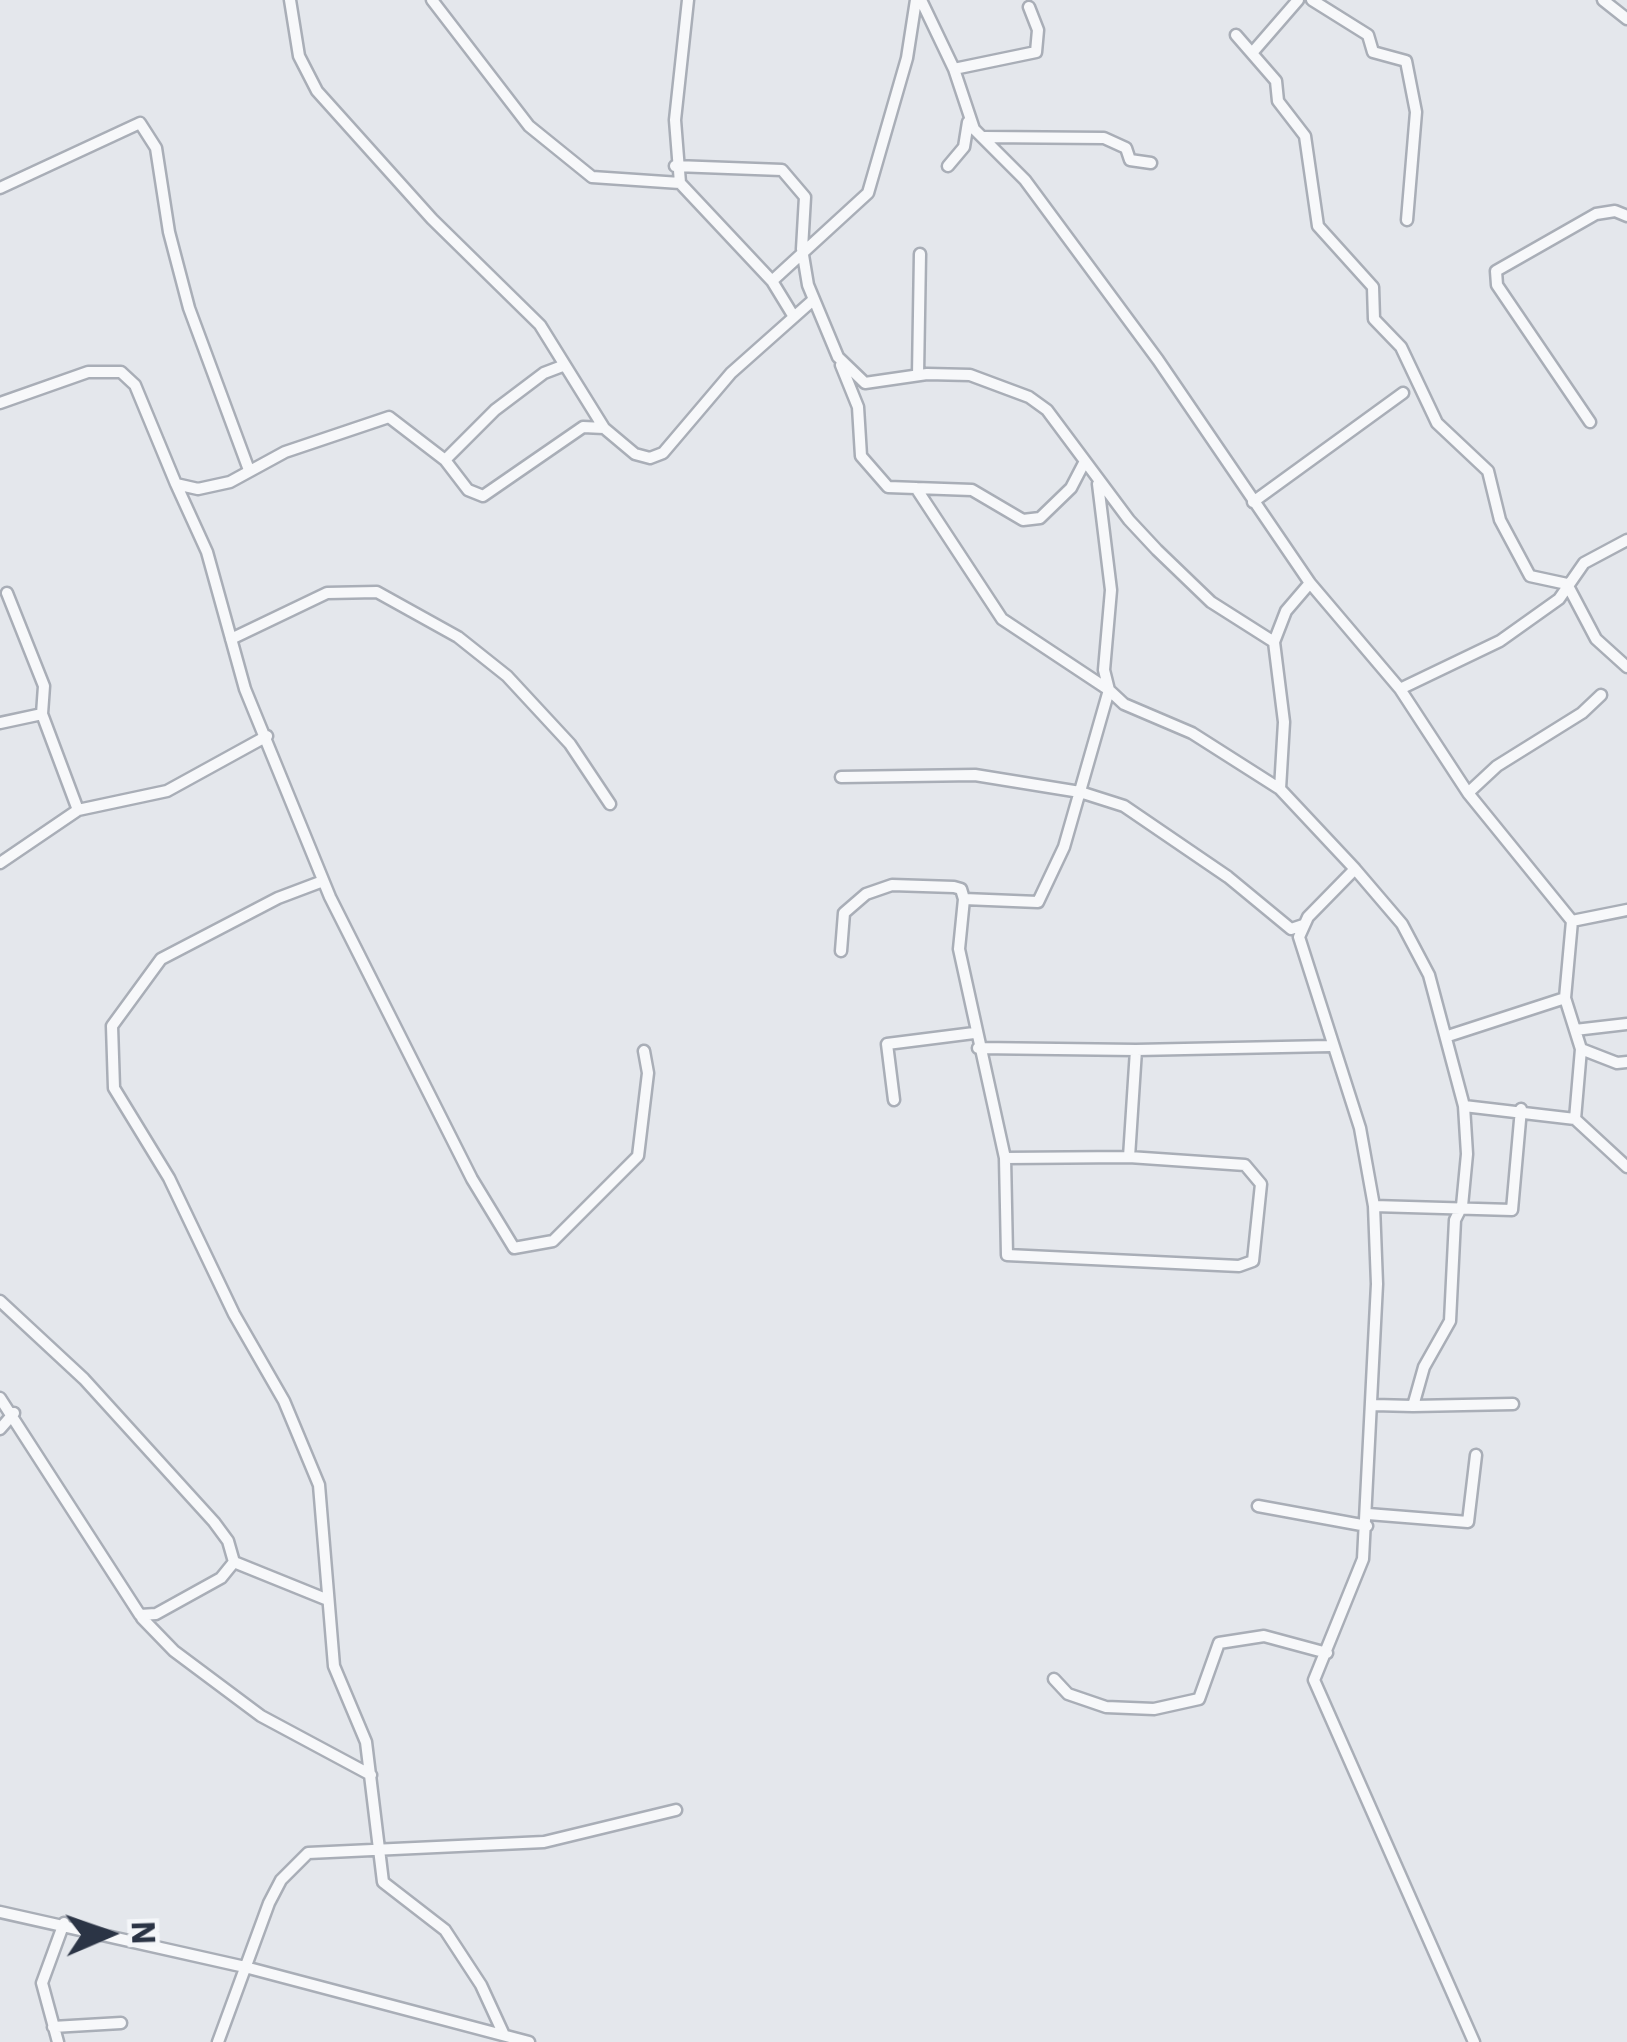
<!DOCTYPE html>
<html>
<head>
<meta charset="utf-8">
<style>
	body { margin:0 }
	#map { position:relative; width:1627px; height:2042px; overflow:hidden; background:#e4e7ec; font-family:"IBM Plex Sans",sans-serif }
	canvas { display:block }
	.north { position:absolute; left:48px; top:1874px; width:120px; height:120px; -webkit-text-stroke:9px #f4f6f9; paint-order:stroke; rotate:88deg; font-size:33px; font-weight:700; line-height:48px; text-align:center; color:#2b3445 }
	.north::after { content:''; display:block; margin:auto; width:42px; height:54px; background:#2b3445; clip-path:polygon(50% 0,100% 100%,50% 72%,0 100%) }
</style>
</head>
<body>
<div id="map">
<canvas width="1627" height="2042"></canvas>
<div class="north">N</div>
</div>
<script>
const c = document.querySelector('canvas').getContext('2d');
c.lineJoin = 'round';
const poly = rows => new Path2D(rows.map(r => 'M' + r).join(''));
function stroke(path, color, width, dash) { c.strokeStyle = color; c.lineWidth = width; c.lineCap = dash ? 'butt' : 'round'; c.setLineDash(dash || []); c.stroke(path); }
const minor = poly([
	[290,0,299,56,317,91,432,219,540,325,604,428],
	[432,0,529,126,592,177,680,183],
	[688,0,675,120,680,183,772,281,794,317],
	[921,0,954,69,974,129,1025,180,1158,360,1310,583,1400,689,1468,793,1572,921,1565,998,1581,1049,1575,1119,1464,1106],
	[1312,0,1368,35,1373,52,1406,61,1416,112,1407,220],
	[1603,0,1627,19],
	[1236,35,1276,81,1278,101,1305,136,1318,226,1373,287,1374,319,1401,347,1437,423,1488,471,1500,520,1530,576,1567,584,1596,639,1627,667],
	[1252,53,1298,0],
	[954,69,1036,52,1038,30,1029,7],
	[984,137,1104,138,1126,148,1130,160,1151,163],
	[675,166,782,170,805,197,802,249,808,285,838,357,865,383,927,374,970,375,1029,397,1047,410,1129,520,1157,550,1211,602,1274,642],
	[948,166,964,147,968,122],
	[0,188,140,123,156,148,169,232,189,308,249,470],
	[772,281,868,193,907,58,916,0],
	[841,365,858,407,861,456,888,487,972,490,1023,520,1040,518,1071,488,1084,463],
	[918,375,920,254],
	[0,403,88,372,121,372,135,385,176,484,198,489,230,482,285,452,389,417,445,460,468,490,483,496,583,427,604,428,635,454,650,458,663,453,731,373,812,301],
	[1590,422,1497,285,1496,271,1596,214,1615,211,1627,216],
	[445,460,495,410,544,373,565,365],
	[176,484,207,552,245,689,330,897,472,1179,514,1248,553,1241,638,1156,648,1073,644,1051],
	[1098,484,1111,590,1104,670,1109,690,1124,704,1192,733,1280,789],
	[1253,502,1403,393],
	[1310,583,1286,611,1274,642,1284,722,1280,789,1355,869,1308,917,1299,937,1360,1128,1374,1206,1377,1284,1363,1559,1314,1680,1474,2042],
	[7,593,44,686,42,714,78,810],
	[231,639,327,593,377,592,458,637,507,676,570,744,610,804],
	[1400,689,1500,641,1559,599,1584,563,1627,540],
	[0,723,42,714],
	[841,777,975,775,1080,792,1124,806,1228,877,1291,929,1303,925],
	[1468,793,1497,766,1582,713,1601,695],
	[0,863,78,810,167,791,267,736],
	[1355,869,1402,924,1429,975,1464,1106,1467,1154,1462,1206,1455,1220,1450,1321,1424,1367,1413,1406,1374,1405],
	[323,881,278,898,161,959,112,1026,114,1088,169,1178,234,1314,284,1401,319,1485,334,1666,366,1742,383,1882,445,1930,481,1985,504,2035],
	[964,899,959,949,1005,1158,1007,1255,1239,1266,1253,1261,1261,1184,1245,1165,1129,1157,1005,1158],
	[1572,921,1627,910],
	[841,951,844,913,866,894,892,885,954,887,961,889,964,899,1038,902,1064,847,1109,690,1002,619,916,488],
	[1575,1030,1627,1024],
	[1448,1036,1565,998],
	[978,1048,1136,1050],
	[1581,1049,1617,1063,1627,1062],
	[894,1100,887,1044,974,1033],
	[1575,1119,1627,1167],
	[1129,1157,1136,1050,1330,1046],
	[1374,1206,1512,1210,1521,1109],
	[0,1301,84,1379,214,1522,228,1541,234,1562,328,1600],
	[0,1398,140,1615,156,1614,221,1578,234,1562],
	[1413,1406,1513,1404],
	[0,1429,14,1413],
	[1258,1506,1367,1526],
	[1368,1514,1468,1522,1476,1455],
	[142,1618,174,1651,261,1716,371,1775],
	[1054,1679,1068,1694,1106,1707,1154,1709,1199,1699,1219,1643,1264,1636,1327,1653],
	[0,1912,245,1967,529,2042],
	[53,2027,121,2023],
	[58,2042,42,1983,64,1923],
	[218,2042,269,1903,281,1880,308,1853,544,1842,676,1810]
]);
stroke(minor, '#a9aeb7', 15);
stroke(minor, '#f7f8fa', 10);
</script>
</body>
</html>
